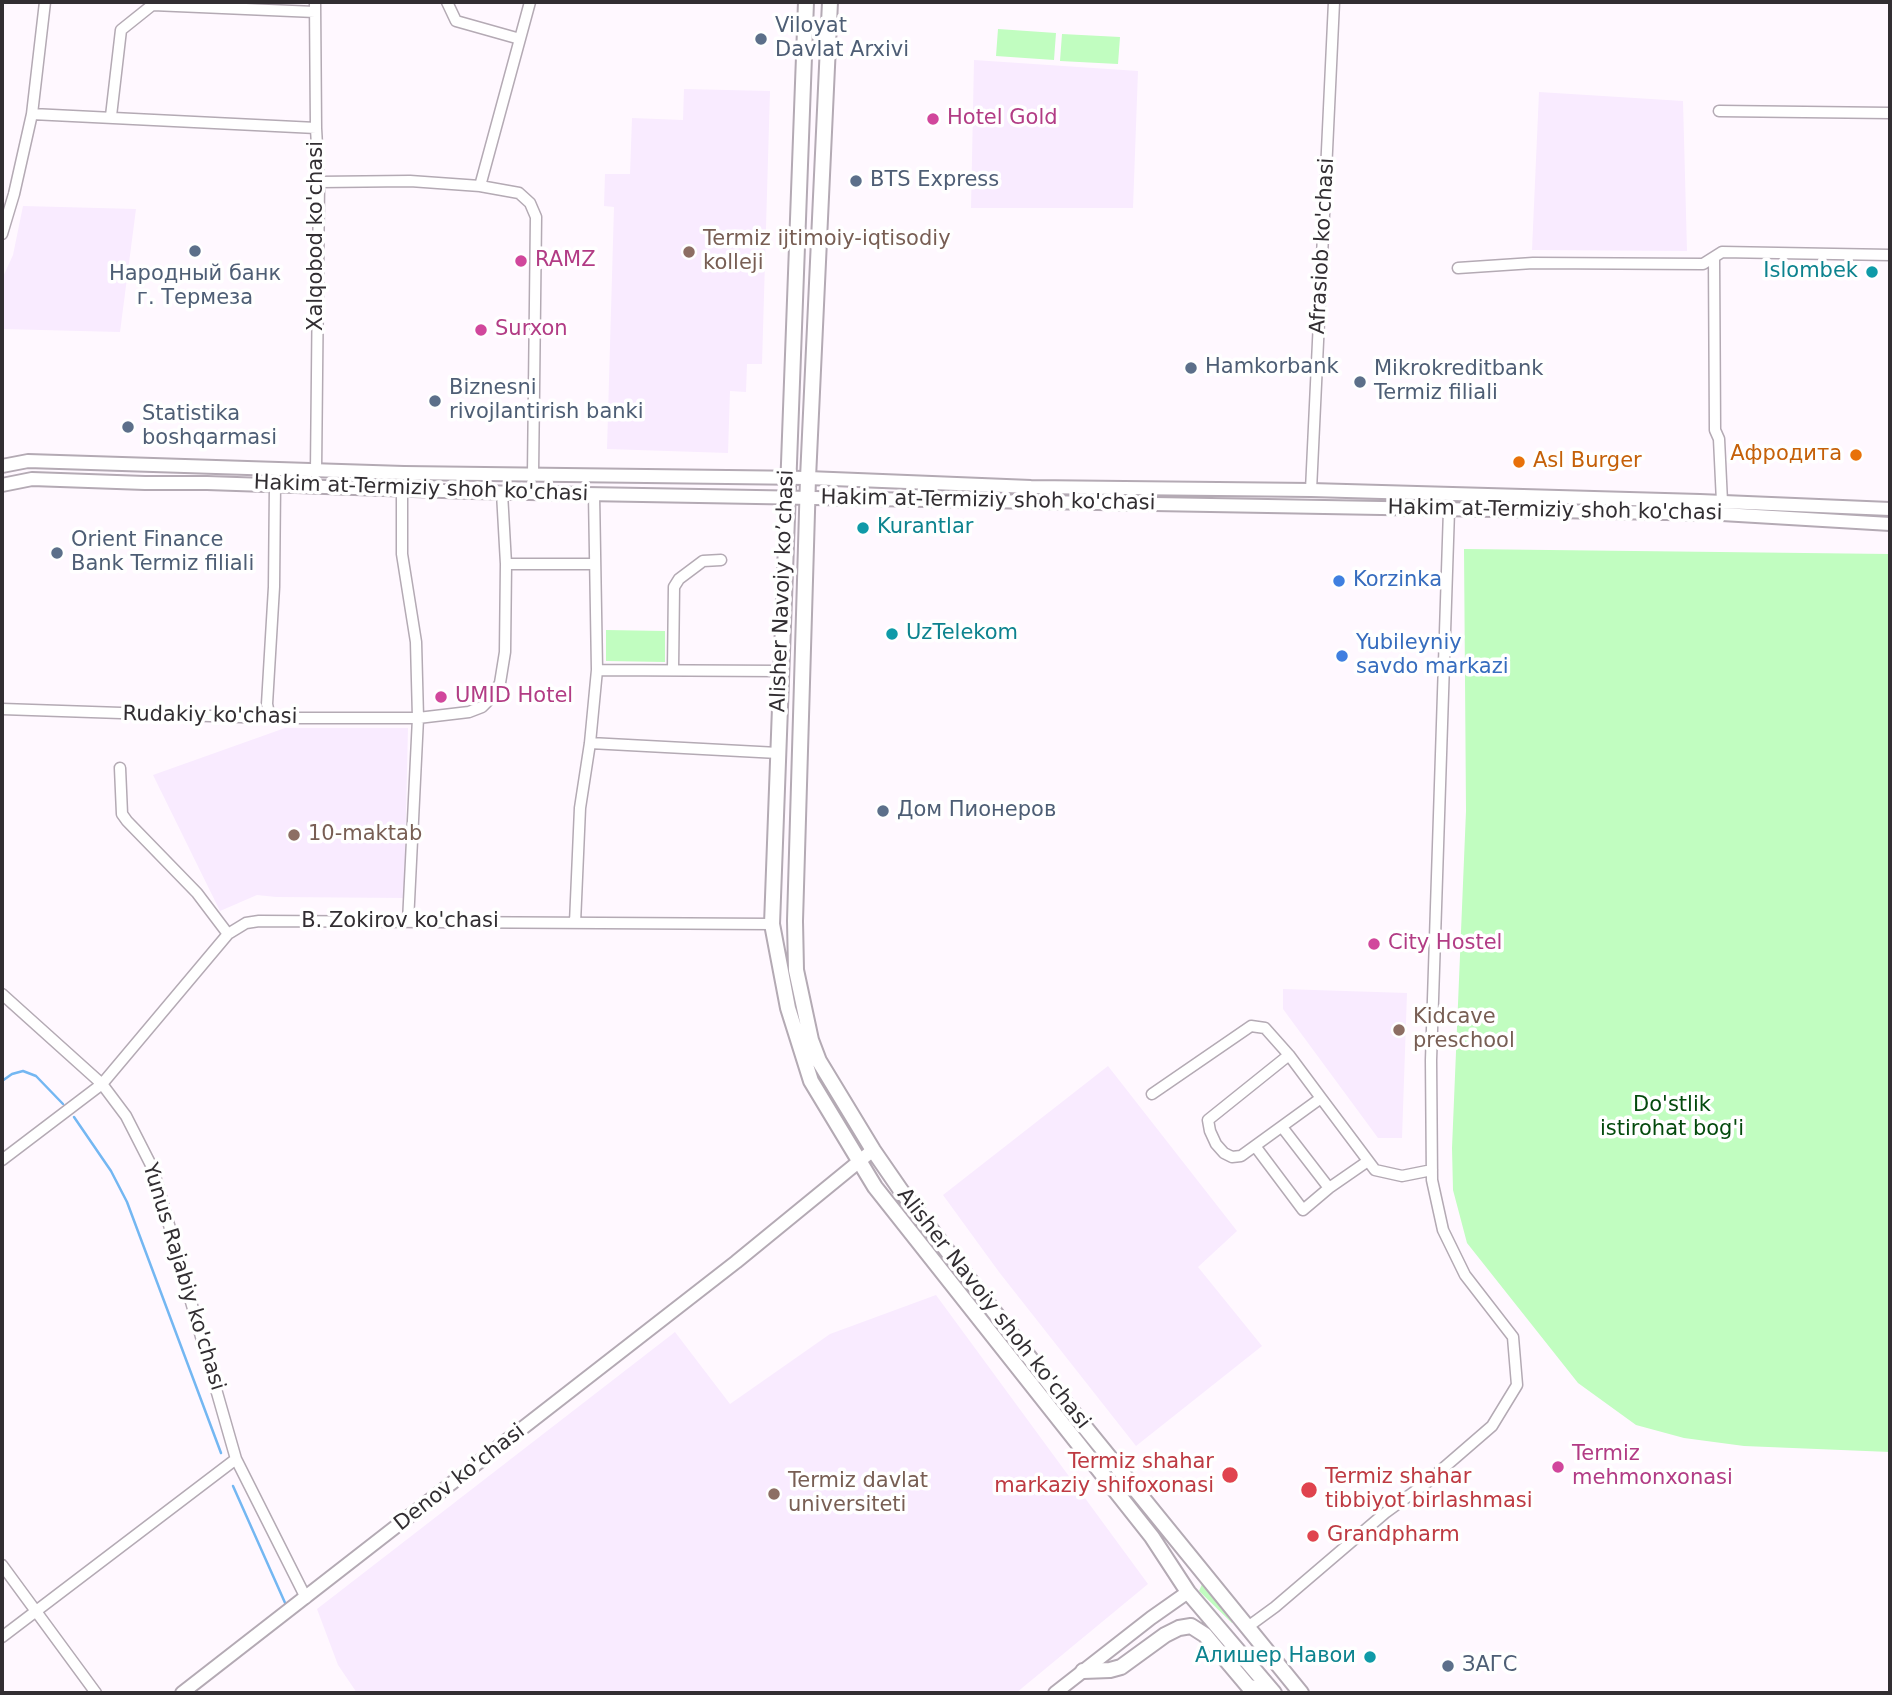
<!DOCTYPE html>
<html>
<head>
<meta charset="utf-8">
<style>
	body { margin:0 }
	#map { position:relative; width:1892px; height:1695px; overflow:hidden; background:#fff8ff; font-family:"DejaVu Sans",sans-serif }
	canvas { display:block }
	.frame { position:absolute; inset:0; border:4px solid #322e32; pointer-events:none }
</style>
</head>
<body>
<div id="map">
<canvas width="1892" height="1695"></canvas>
<div class="frame"></div>
</div>
<script>
const c = document.querySelector('canvas').getContext('2d');
c.lineJoin = 'round';
function paint(path, color) { c.fillStyle = color; c.fill(path, 'evenodd'); }
const poly = rows => new Path2D(rows.map(r => 'M' + r).join(''));
function stroke(path, color, width, dash) { c.strokeStyle = color; c.lineWidth = width; c.lineCap = dash ? 'butt' : 'round'; c.setLineDash(dash || []); c.stroke(path); }
function label(font, color, halo, rows, align = 'center') {
  c.font = font + ' "DejaVu Sans",sans-serif'; c.lineWidth = 7; c.setLineDash([]); c.textBaseline = 'middle'; c.strokeStyle = halo; c.fillStyle = color; for (const [text, x, y, turn = 0] of rows) {
    c.save(); c.translate(x, y); c.rotate((+turn || 0) * Math.PI / 180); c.textAlign = isNaN(turn) ? turn : align; if (halo) c.strokeText(text, 0, 0); c.fillText(text, 0, 0); c.restore();
  }
}
paint(poly([
	[974,60,1138,71,1133,208,971,208],
	[684,89,770,91,762,364,747,364,746,392,730,391,728,453,607,449,614,207,604,206,605,174,630,174,632,118,683,120],
	[1539,92,1683,101,1687,251,1532,250],
	[23,206,136,209,120,332,2,329,2,279,13,255],
	[285,728,408,728,404,898,276,897,257,895,220,911,153,775],
	[1283,989,1407,993,1402,1138,1378,1138,1283,1009],
	[1108,1066,1237,1231,1198,1267,1262,1346,1136,1446,999,1272,943,1195],
	[936,1295,1148,1584,1016,1693,357,1693,338,1665,317,1609,675,1332,730,1404,830,1334]
]), '#f9ebff');
paint(poly([
	[998,29,1056,33,1054,60,996,56],
	[1062,34,1120,37,1118,64,1060,61],
	[1464,549,1890,554,1890,1452,1744,1446,1684,1438,1636,1425,1578,1383,1467,1243,1453,1190,1452,1148,1466,811],
	[606,630,665,631,665,662,606,661],
	[1203,1582,1234,1621,1232,1623,1199,1591]
]), '#c1fdc0');
stroke(poly([
	[2,1081,12,1074,23,1071,36,1076,63,1104],
	[74,1117,111,1171,127,1202,221,1453],
	[233,1486,286,1605]
]), '#74b7f2', 2.5);
const street = poly([
	[315,2,316,128,319,182,316,471],
	[447,2,456,21,520,39],
	[153,5,315,12],
	[1719,111,1890,113],
	[32,114,316,128],
	[111,116,121,30,156,2],
	[319,182,410,181,480,186,519,193,530,203,536,217,533,474],
	[480,186,530,2],
	[2,234,14,194,32,114,45,2],
	[1714,257,1715,430,1719,439,1722,502],
	[1458,268,1533,263,1703,264,1722,252,1890,255],
	[402,490,402,554,416,642,418,718,408,922],
	[1311,490,1334,2],
	[502,493,506,564,594,564],
	[594,494,597,670,780,671],
	[673,669,674,587,679,579,703,561,721,560],
	[2,709,270,718,418,718,469,712,482,707,492,697,500,683,505,652,506,564],
	[270,718,267,704,274,587,275,485],
	[590,743,778,753],
	[120,768,122,814,127,821,197,893,228,934],
	[575,923,580,808,590,743,597,670],
	[2,994,102,1084,126,1116,153,1169,236,1459,306,1598],
	[1152,1094,1251,1026,1265,1028,1289,1055],
	[1321,1098,1241,1156,1232,1157,1224,1153,1216,1144,1210,1131,1208,1120,1289,1055,1321,1098,1375,1170,1402,1176,1432,1170],
	[1282,1127,1329,1188],
	[1255,1146,1303,1210,1329,1188,1368,1161],
	[2,1160,102,1084,228,934,246,923,259,921,772,924],
	[2,1565,96,1693],
	[1249,1626,1275,1607,1385,1513,1425,1484,1492,1426,1517,1385,1513,1337,1465,1275,1443,1230,1432,1180,1431,1060,1449,510],
	[2,1637,236,1459]
]);
const secondary = poly([
	[2,466,28,461,404,473,808,478,1031,487,1311,490,1700,501,1890,509],
	[2,485,32,479,145,483,207,483,472,492,1722,514,1890,524],
	[182,1693,736,1262,873,1150],
	[1055,1693,1151,1618,1188,1592]
]);
const primary = poly([
	[806,2,772,924,788,1008,811,1081,875,1187,1152,1537,1188,1592,1274,1693],
	[830,2,808,478,795,921,796,970,811,1040,819,1061,873,1150,902,1192,1049,1383,1301,1693],
	[1083,1671,1110,1670,1121,1667,1165,1635,1179,1628,1191,1626,1205,1635,1248,1686,1266,1693]
]);
stroke(street, '#b4aab4', 13);
stroke(secondary, '#b4aab4', 16);
stroke(primary, '#b4aab4', 18);
stroke(street, '#fff', 10);
stroke(secondary, '#fff', 12);
stroke(primary, '#fff', 14);
for (const [x, y, r, color] of [
	[761,39,7,"#5c6f8a"],
	[933,119,7,"#d1479c"],
	[856,181,7,"#5c6f8a"],
	[195,251,7,"#5c6f8a"],
	[689,252,7,"#8d6e63"],
	[521,261,7,"#d1479c"],
	[1872,272,7,"#0f9aa8"],
	[481,330,7,"#d1479c"],
	[1191,368,7,"#5c6f8a"],
	[1360,382,7,"#5c6f8a"],
	[435,401,7,"#5c6f8a"],
	[128,427,7,"#5c6f8a"],
	[1856,455,7,"#e8710a"],
	[1519,462,7,"#e8710a"],
	[863,528,7,"#0f9aa8"],
	[57,553,7,"#5c6f8a"],
	[1339,581,7,"#3f7fe0"],
	[892,634,7,"#0f9aa8"],
	[1342,656,7,"#3f7fe0"],
	[441,697,7,"#d1479c"],
	[883,811,7,"#5c6f8a"],
	[294,835,7,"#8d6e63"],
	[1374,944,7,"#d1479c"],
	[1399,1030,7,"#8d6e63"],
	[1558,1467,7,"#d1479c"],
	[1230,1475,9,"#e0444e"],
	[1309,1490,9,"#e0444e"],
	[774,1494,7,"#8d6e63"],
	[1313,1536,7,"#e0444e"],
	[1370,1657,7,"#0f9aa8"],
	[1448,1666,7,"#5c6f8a"]
]) { const dot = new Path2D(); dot.arc(x, y, r, 0, 2 * Math.PI); c.fillStyle = color; c.fill(dot); stroke(dot, '#fff', 2.5); }
label('21px', '#4e5e75', '#fff', [
	["Viloyat",775,27],
	["Davlat Arxivi",775,51],
	["BTS Express",870,181],
	["Народный банк",195,275,"center"],
	["г. Термеза",195,299,"center"],
	["Hamkorbank",1205,368],
	["Mikrokreditbank",1374,370],
	["Termiz filiali",1374,394],
	["Biznesni",449,389],
	["rivojlantirish banki",449,413],
	["Statistika",142,415],
	["boshqarmasi",142,439],
	["Orient Finance",71,541],
	["Bank Termiz filiali",71,565],
	["Дом Пионеров",897,811],
	["ЗАГС",1462,1666]
], 'left');
label('21px', '#b23c85', '#fff', [
	["Hotel Gold",947,119],
	["RAMZ",535,261],
	["Surxon",495,330],
	["UMID Hotel",455,697],
	["City Hostel",1388,944],
	["Termiz",1572,1455],
	["mehmonxonasi",1572,1479]
], 'left');
label('21px', '#322e32', '#fff', [
	["Xalqobod ko'chasi",317,236,-90],
	["Afrasiob ko'chasi",1323,246,-87],
	["Hakim at-Termiziy shoh ko'chasi",421,489,2],
	["Hakim at-Termiziy shoh ko'chasi",988,501,1],
	["Hakim at-Termiziy shoh ko'chasi",1555,511,1],
	["Alisher Navoiy ko’chasi",783,591,-88],
	["Rudakiy ko'chasi",210,716,1],
	["B. Zokirov ko'chasi",400,922],
	["Yunus Rajabiy ko'chasi",183,1277,73],
	["Alisher Navoiy shoh ko'chasi",993,1309,52],
	["Denov ko'chasi",460,1478,-38]
]);
label('21px', '#785e54', '#fff', [
	["Termiz ijtimoiy-iqtisodiy",703,240],
	["kolleji",703,264],
	["10-maktab",308,835],
	["Kidcave",1413,1018],
	["preschool",1413,1042],
	["Termiz davlat",788,1482],
	["universiteti",788,1506]
], 'left');
label('21px', '#0d838f', '#fff', [
	["Islombek",1858,272],
	["Kurantlar",877,528,"left"],
	["UzTelekom",906,634,"left"],
	["Алишер Навои",1356,1657]
], 'right');
label('21px', '#c56008', '#fff', [
	["Афродита",1842,455],
	["Asl Burger",1533,462,"left"]
], 'right');
label('21px', '#366cbe', '#fff', [
	["Korzinka",1353,581],
	["Yubileyniy",1356,644],
	["savdo markazi",1356,668]
], 'left');
label('21px', '#044a0d', '#fff', [
	["Do'stlik",1672,1106],
	["istirohat bog'i",1672,1130]
]);
label('21px', '#be3a42', '#fff', [
	["Termiz shahar",1214,1463,"right"],
	["markaziy shifoxonasi",1214,1487,"right"],
	["Termiz shahar",1325,1478],
	["tibbiyot birlashmasi",1325,1502],
	["Grandpharm",1327,1536]
], 'left');
</script>
</body>
</html>
